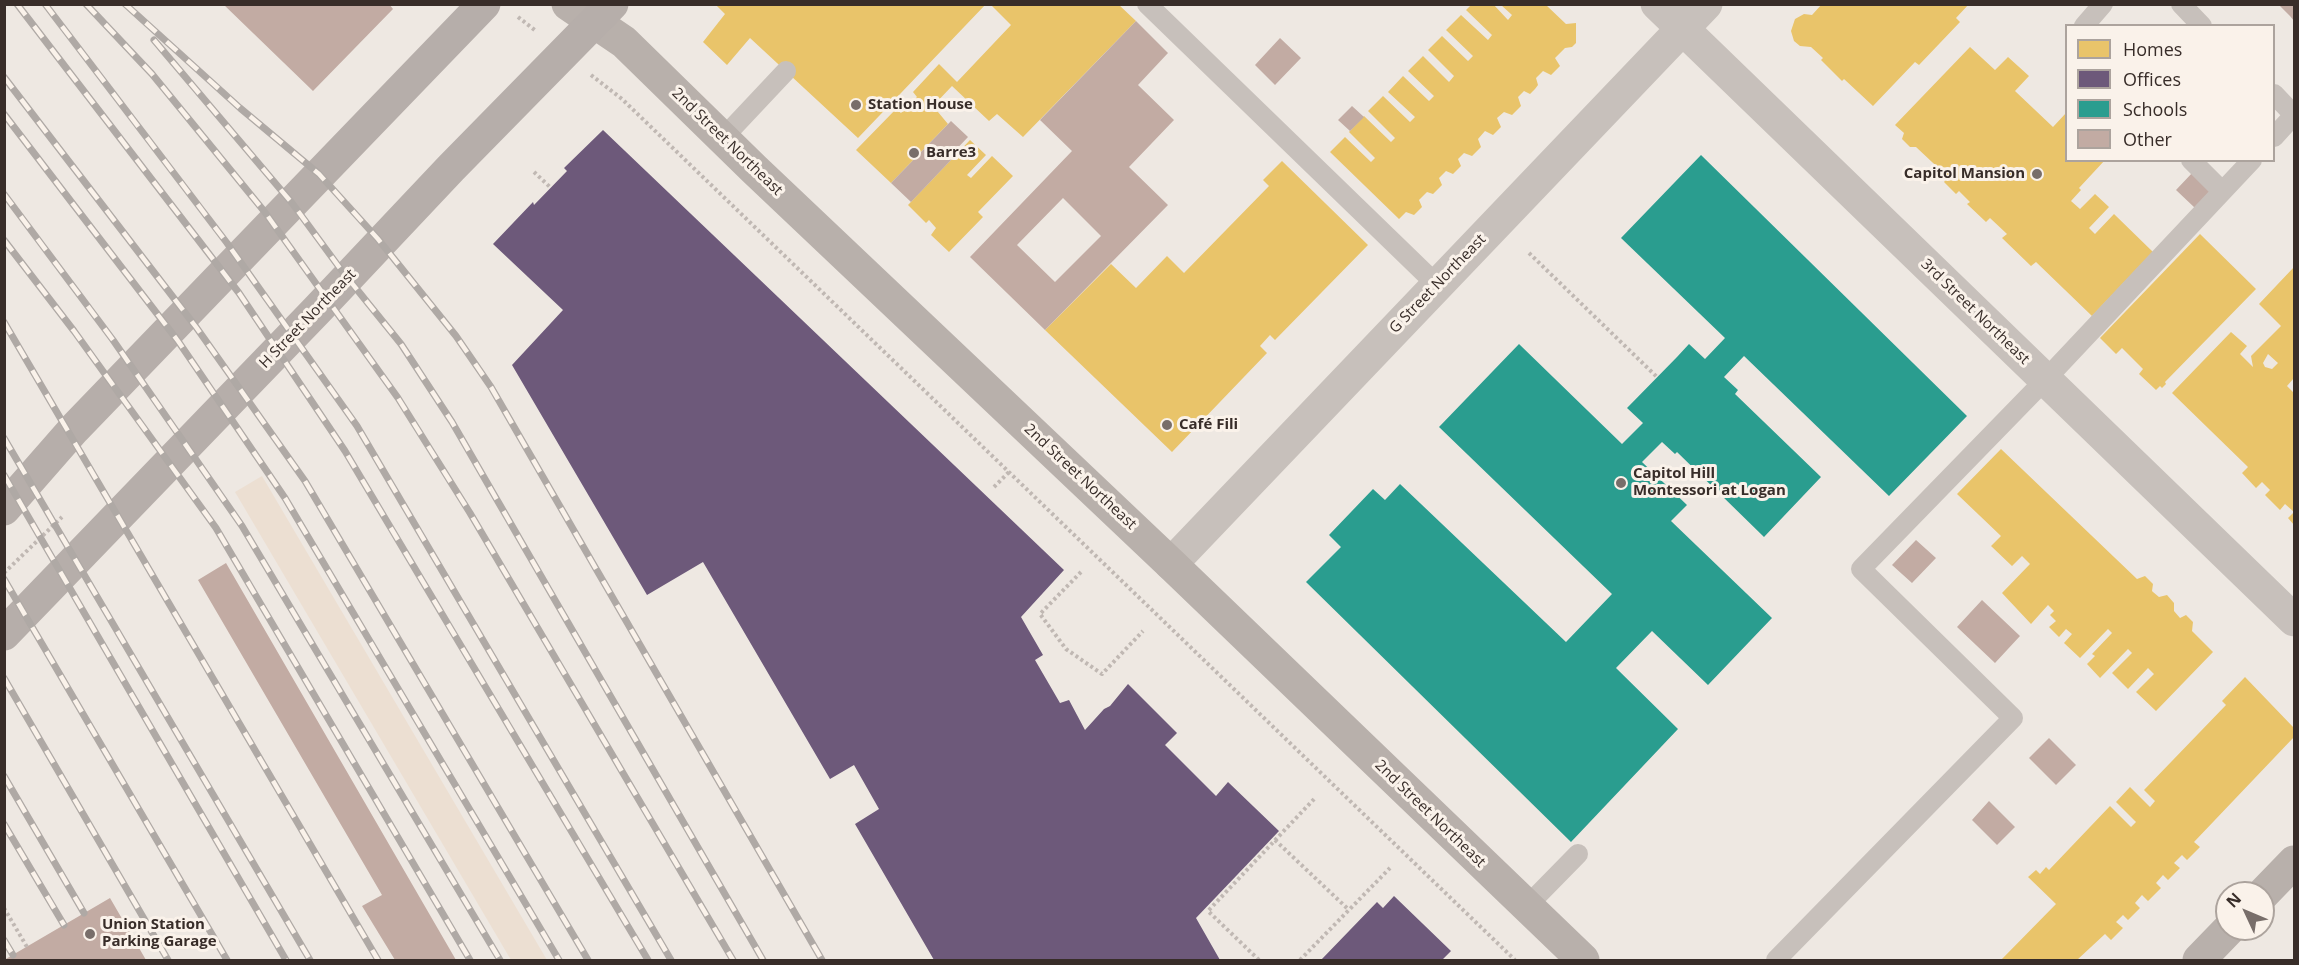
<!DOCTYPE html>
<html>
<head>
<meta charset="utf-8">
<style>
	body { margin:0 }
	#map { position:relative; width:2299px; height:965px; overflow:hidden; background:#eee8e2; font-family:"Open Sans",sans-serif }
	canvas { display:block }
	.frame { position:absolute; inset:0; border:6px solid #382d29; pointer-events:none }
	.legend { position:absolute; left:2065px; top:24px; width:210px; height:138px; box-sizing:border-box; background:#faf2ea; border:2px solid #aca39d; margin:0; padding:8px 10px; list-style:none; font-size:18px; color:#382d29 }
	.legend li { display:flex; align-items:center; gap:12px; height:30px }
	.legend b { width:30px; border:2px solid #aca39d }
	.north { position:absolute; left:2215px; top:881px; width:60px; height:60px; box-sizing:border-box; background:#faf2ea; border:2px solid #aca39d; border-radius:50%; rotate:314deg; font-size:16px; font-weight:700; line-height:24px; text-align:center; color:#382d29 }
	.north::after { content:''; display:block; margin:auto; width:21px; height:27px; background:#786e6a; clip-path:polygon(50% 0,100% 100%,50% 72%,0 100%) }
</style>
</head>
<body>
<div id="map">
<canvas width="2299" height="965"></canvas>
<div class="frame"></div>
<ul class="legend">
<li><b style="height:16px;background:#e9c46a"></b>Homes</li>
<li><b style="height:16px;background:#6d597a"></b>Offices</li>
<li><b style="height:16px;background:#2a9d8f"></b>Schools</li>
<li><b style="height:16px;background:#c2aba3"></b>Other</li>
</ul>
<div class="north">N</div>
</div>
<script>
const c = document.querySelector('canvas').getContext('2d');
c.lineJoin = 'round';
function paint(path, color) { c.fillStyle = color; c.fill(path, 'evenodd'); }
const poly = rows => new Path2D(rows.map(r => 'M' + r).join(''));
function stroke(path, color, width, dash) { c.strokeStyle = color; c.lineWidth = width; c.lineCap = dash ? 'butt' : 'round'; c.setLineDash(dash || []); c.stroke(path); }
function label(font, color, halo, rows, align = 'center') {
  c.font = font + ' "Open Sans",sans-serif'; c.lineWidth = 6; c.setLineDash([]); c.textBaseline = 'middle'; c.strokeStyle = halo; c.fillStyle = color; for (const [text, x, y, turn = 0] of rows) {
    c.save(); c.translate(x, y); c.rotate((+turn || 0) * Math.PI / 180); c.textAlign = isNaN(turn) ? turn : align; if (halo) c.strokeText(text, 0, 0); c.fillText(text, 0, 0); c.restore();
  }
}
paint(poly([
	[262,476,348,622,547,960,511,960,235,492]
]), '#ecdfd2');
paint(poly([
	[715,4,986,4,858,138,750,38,727,65,703,42,725,14],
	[990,4,1118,4,1136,21,1023,137,997,114,989,121,952,86,933,106,948,124,891,183,856,150,896,109,901,113,917,97,913,92,939,64,957,82,1011,25],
	[1472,4,1493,4,1508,20,1512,15,1501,5,1546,5,1566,24,1576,23,1576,43,1572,47,1565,48,1555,58,1560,66,1551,75,1543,71,1536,78,1538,85,1535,89,1530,94,1524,91,1518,97,1521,106,1512,115,1504,112,1497,118,1501,127,1493,135,1485,131,1478,139,1481,147,1472,156,1464,153,1458,159,1461,166,1453,174,1446,171,1439,178,1442,185,1433,194,1427,192,1419,200,1422,207,1414,215,1406,212,1399,219,1330,152,1345,137,1371,162,1375,158,1349,132,1364,116,1391,142,1395,138,1368,111,1383,96,1410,122,1415,117,1388,92,1403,76,1429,101,1434,96,1408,71,1423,56,1449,82,1454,76,1428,50,1442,36,1468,61,1473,56,1446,30,1461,15,1488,40,1492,35,1466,10],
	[1822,4,1969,4,1956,18,1960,22,1919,65,1915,62,1873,106,1844,79,1842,81,1821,60,1823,58,1811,47,1800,46,1794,41,1791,31,1795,19,1804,14,1812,15],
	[1970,47,1995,70,2008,57,2029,76,2015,91,2053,127,2066,113,2066,160,2105,160,2079,188,2081,190,2071,201,2080,209,2095,194,2109,207,2089,228,2095,234,2114,214,2153,252,2092,316,2036,262,2031,266,2002,238,2007,234,1990,218,1986,222,1967,204,1970,202,1959,191,1956,194,1944,182,1948,177,1916,147,1910,147,1902,139,1904,133,1895,125],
	[970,140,986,155,967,175,971,178,992,156,1013,176,978,212,983,217,949,252,931,235,936,228,929,220,926,223,908,205],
	[1282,161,1368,245,1275,340,1270,335,1260,346,1267,353,1172,452,1045,330,1111,264,1136,288,1167,256,1184,273,1269,186,1263,180],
	[2200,234,2256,289,2165,382,2166,384,2162,388,2160,386,2156,390,2139,374,2143,369,2122,348,2116,354,2100,338],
	[2294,267,2294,378,2287,386,2294,393,2294,525,2288,518,2294,512,2285,504,2280,510,2265,495,2270,490,2262,482,2256,488,2242,473,2248,467,2172,393,2231,332,2247,346,2240,354,2253,367,2251,356,2281,326,2259,304],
	[2268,354,2278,363,2272,369,2265,367,2263,363],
	[2001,449,2137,579,2145,576,2153,584,2152,591,2153,592,2159,597,2167,595,2174,603,2174,611,2180,618,2186,615,2193,622,2192,631,2213,652,2156,711,2136,692,2154,674,2148,668,2128,689,2112,673,2132,653,2128,649,2100,678,2087,664,2095,656,2092,654,2112,633,2108,629,2080,658,2064,643,2072,634,2066,629,2059,637,2049,627,2056,621,2050,615,2054,611,2048,605,2031,624,2002,593,2030,564,2022,556,2012,566,1991,546,2001,536,1957,494],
	[2245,677,2294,728,2294,737,2194,842,2200,847,2187,860,2182,855,2174,863,2180,868,2168,880,2163,875,2156,883,2161,888,2148,901,2142,895,2135,903,2140,908,2128,920,2123,915,2116,922,2123,928,2111,940,2105,934,2077,960,2001,960,2056,904,2028,877,2036,870,2040,874,2046,867,2049,870,2110,806,2131,827,2136,822,2116,802,2130,787,2150,807,2155,801,2144,790,2226,705,2222,701]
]), '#e9c46a');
paint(poly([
	[603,130,1064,570,1021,617,1043,655,1035,660,1060,703,1069,700,1085,730,1104,709,1110,706,1128,684,1177,733,1165,745,1216,796,1228,782,1279,831,1196,918,1220,960,934,960,855,824,879,809,854,765,830,779,703,562,647,595,512,365,563,310,493,244,533,202,534,205,567,171,564,168],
	[1394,896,1451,951,1442,960,1321,960,1377,902,1383,908]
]), '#6d597a');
paint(poly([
	[1701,155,1967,416,1889,496,1744,356,1724,377,1738,390,1735,394,1821,477,1764,537,1677,452,1675,454,1662,442,1642,462,1687,505,1671,521,1772,618,1708,685,1652,631,1616,668,1678,729,1571,842,1306,582,1341,547,1329,535,1373,489,1385,500,1400,484,1566,642,1612,594,1439,427,1519,344,1622,444,1643,423,1627,408,1677,357,1689,344,1705,359,1725,338,1621,238]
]), '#2a9d8f');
paint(poly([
	[223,4,389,4,393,9,313,91],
	[2278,4,2294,4,2294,21,2290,16],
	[1136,21,1168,53,1138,85,1174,120,1129,167,1168,205,1045,330,970,257,1072,151,1040,120],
	[1063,198,1101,236,1055,282,1017,245],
	[1280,38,1301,58,1275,85,1255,65],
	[1352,106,1364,117,1350,131,1338,120],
	[951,121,968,137,949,157,951,160,911,202,891,183],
	[2193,172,2212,191,2195,208,2176,190],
	[1916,540,1936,558,1912,583,1892,565],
	[226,563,456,960,395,960,362,906,382,895,198,580],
	[1982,600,2020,636,1995,663,1957,627],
	[2049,738,2076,765,2056,785,2029,758],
	[1989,801,2015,827,1997,845,1972,820],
	[110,898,146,960,4,960]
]), '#c2aba3');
stroke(poly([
	[518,17,536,31],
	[591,75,622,99,1515,960],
	[534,172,551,188],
	[1529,253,1657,377],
	[994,487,1010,471],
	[1081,572,1040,614,1066,649,1102,674,1143,631],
	[4,573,62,517],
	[1275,840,1349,910],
	[4,908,27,947],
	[1259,960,1208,911,1316,797],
	[1300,960,1390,868]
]), '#c0b8b3', 4, [3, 3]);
stroke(poly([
	[1147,4,1437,285],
	[2181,4,2202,26],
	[2084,26,2103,4],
	[2274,94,2294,115],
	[2274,137,2294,115],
	[723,138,786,71],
	[2191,160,2222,191],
	[1527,906,1578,854],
	[1776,960,2013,718,1861,569,2045,380,2252,160]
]), '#c7c0bb', 20);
stroke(poly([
	[1657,4,2294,620],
	[1171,564,1706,4]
]), '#c7c0bb', 33);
stroke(poly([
	[568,4,624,42,754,169,1171,564,1583,960],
	[2263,894,2294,862],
	[2199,960,2229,929]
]), '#b8b0ab', 33);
stroke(poly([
	[4,509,74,429,484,4],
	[4,634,317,310,451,168,612,4]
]), '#b6aeaa', 33);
const rail = poly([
	[17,4,239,293,345,451,648,960],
	[45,4,227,243,357,426,671,960],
	[86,4,152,74,264,211,398,398,470,513,733,960],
	[125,4,240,108,319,174,378,239,456,336,491,387,822,960],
	[154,40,292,203,342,271,401,344,452,422,763,960],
	[4,77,196,327,305,481,588,960],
	[4,114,178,341,285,498,559,960],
	[4,194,113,340,242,526,500,960],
	[4,240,74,331,216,528,470,960],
	[4,322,378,960],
	[4,438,310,960],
	[4,475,286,960],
	[4,579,227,960],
	[4,678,168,960],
	[4,776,84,913],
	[4,824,64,925],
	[4,940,13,955]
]);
stroke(rail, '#afa9a5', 7);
stroke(rail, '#faf2ea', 4.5, [14]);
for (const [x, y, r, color] of [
	[856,105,6,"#786e6a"],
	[914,153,6,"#786e6a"],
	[2037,174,6,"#786e6a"],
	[1167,425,6,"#786e6a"],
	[1621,483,6,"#786e6a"],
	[90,934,6,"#786e6a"]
]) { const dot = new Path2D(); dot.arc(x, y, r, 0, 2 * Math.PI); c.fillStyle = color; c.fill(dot); stroke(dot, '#faf2ea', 2); }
label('bold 15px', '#382d29', '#faf2ea', [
	["Station House",868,105],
	["Barre3",926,153],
	["Capitol Mansion",2025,174,"right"],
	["Café Fili",1179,425],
	["Capitol Hill",1633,474],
	["Montessori at Logan",1633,491],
	["Union Station",102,925],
	["Parking Garage",102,942]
], 'left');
label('15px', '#382d29', '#faf2ea', [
	["2nd Street Northeast",727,142,44],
	["G Street Northeast",1438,284,-46],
	["3rd Street Northeast",1975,312,44],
	["H Street Northeast",308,319,-46],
	["2nd Street Northeast",1080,477,43],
	["2nd Street Northeast",1430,814,44]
]);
</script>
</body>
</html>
